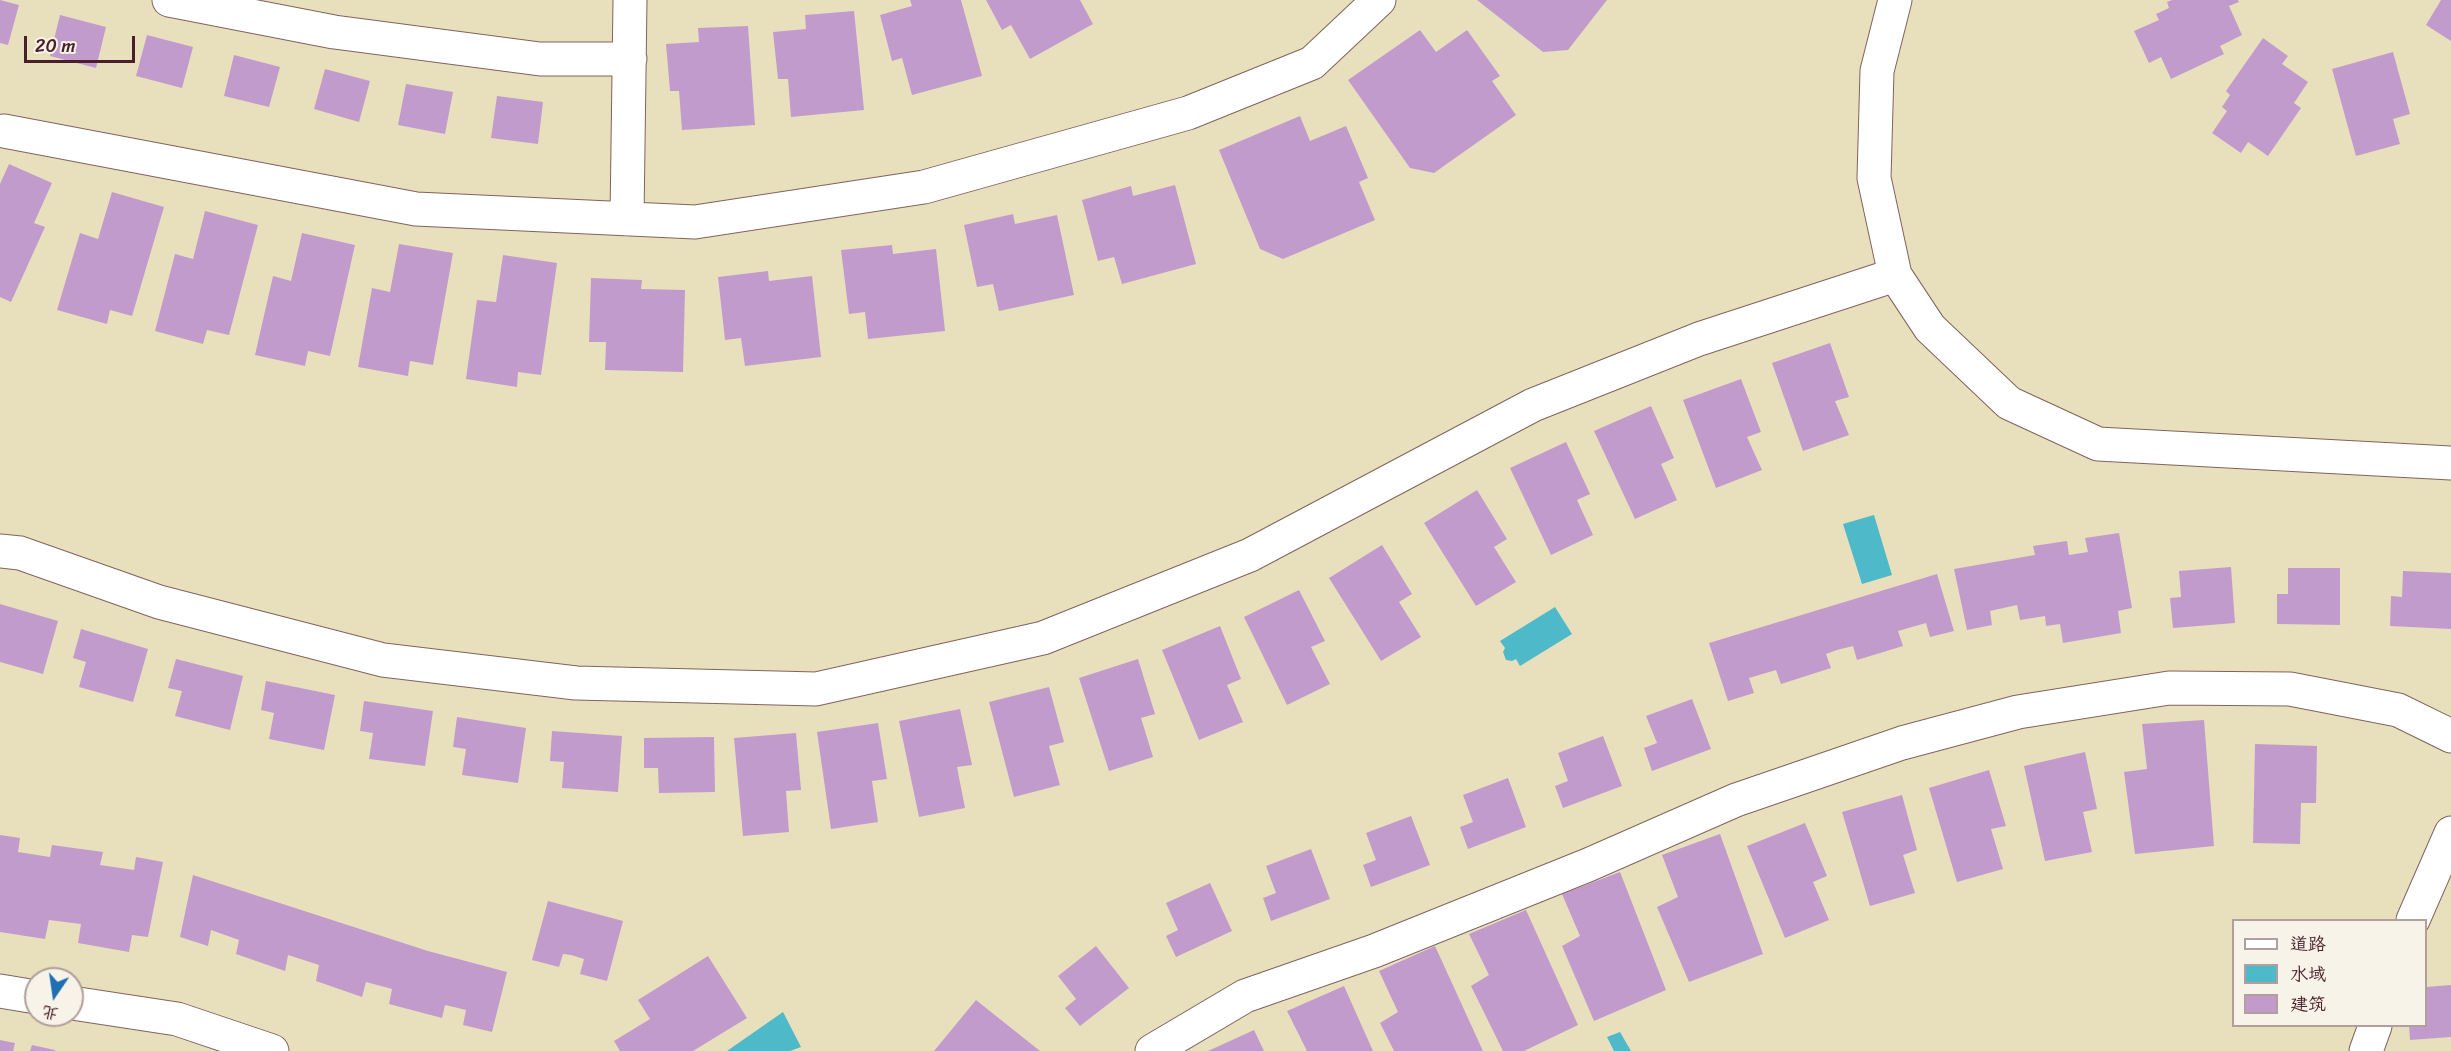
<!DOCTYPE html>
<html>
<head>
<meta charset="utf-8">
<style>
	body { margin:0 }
	#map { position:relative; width:2451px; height:1051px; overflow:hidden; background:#e8e0bc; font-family:Sriracha,"LXGW WenKai TC",sans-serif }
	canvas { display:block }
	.legend { position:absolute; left:2232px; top:919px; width:195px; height:108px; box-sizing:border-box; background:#f7f3e8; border:2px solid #b29e9c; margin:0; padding:8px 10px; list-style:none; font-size:18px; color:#4a1f2b }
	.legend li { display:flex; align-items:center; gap:12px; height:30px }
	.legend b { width:30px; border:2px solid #b29e9c }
	.north { position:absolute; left:24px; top:967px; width:60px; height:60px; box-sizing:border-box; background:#f7f3e8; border:2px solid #b29e9c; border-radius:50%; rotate:193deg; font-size:16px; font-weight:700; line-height:24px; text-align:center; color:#4a1f2b }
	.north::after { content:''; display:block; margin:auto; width:21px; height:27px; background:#1f6fb2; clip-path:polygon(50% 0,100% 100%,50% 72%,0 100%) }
	.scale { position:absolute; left:24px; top:36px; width:111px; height:27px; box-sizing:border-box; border:3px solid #4a1f2b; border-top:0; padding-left:8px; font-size:18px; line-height:21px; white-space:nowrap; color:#4a1f2b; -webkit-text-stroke:4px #f7f3e8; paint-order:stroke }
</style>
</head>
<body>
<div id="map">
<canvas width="2451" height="1051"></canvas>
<ul class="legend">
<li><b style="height:8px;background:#fff"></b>道路</li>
<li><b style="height:16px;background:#4db9c9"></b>水域</li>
<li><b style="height:16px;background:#c29bcd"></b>建筑</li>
</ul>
<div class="north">北</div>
<div class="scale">20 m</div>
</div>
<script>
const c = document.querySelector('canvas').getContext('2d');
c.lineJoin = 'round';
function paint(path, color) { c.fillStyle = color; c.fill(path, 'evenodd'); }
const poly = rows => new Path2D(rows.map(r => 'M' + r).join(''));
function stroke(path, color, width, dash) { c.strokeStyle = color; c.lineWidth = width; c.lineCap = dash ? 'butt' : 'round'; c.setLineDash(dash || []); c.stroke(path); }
paint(poly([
	[1874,515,1892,575,1862,584,1843,524],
	[1555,607,1572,634,1520,666,1516,659,1512,661,1506,660,1503,652,1505,648,1500,641],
	[783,1012,801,1047,790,1051,727,1051],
	[1620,1032,1631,1051,1614,1051,1607,1037]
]), '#4db9c9');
paint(poly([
	[0,0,19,5,8,45,0,43],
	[910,0,961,0,982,76,912,95,902,58,892,61,880,15,912,6],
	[986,0,1080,0,1093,24,1030,59,1011,25,1002,30],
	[1477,0,1607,0,1568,50,1543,52],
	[2172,0,2238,0,2239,2,2229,6,2242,35,2220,46,2224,54,2171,79,2161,57,2149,63,2134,31,2159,20,2156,14,2169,8,2167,2],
	[2441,0,2451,0,2451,41,2426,25],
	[854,11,864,110,791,117,788,79,778,79,773,32,806,29,805,15],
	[60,15,106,27,96,68,50,56],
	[748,26,755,125,682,130,679,91,670,91,666,44,699,42,698,28],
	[1420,30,1436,52,1467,30,1500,76,1492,81,1516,115,1434,173,1410,168,1348,80],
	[147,35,193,47,182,88,136,76],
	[2263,38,2288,56,2282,64,2308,82,2294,103,2301,108,2268,156,2248,142,2241,153,2212,133,2227,111,2222,107,2230,95,2226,91],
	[2393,52,2410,114,2393,119,2400,144,2356,156,2332,69],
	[234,55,280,67,269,107,224,96],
	[325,69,370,81,359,122,314,109],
	[406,84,453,92,445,134,398,125],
	[497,96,543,102,538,144,491,138],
	[1300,116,1310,141,1346,126,1368,178,1359,182,1375,220,1283,259,1260,249,1219,150],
	[9,164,52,183,34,223,45,227,11,302,0,297,0,184],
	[1175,185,1196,264,1122,284,1114,257,1098,261,1082,200,1131,186,1133,196],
	[112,192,164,207,132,316,110,310,107,324,57,310,80,233,98,239],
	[205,211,258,225,229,335,207,330,203,344,155,331,175,254,193,259],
	[1013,214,1015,224,1057,215,1074,295,999,311,993,284,977,287,964,225],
	[302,233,355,245,330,356,308,351,305,366,255,355,273,276,291,281],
	[399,244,453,253,433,365,410,361,408,376,358,367,372,288,390,292],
	[892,245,893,254,936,249,945,331,868,339,865,312,849,314,841,250],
	[503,255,557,263,541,375,518,372,517,387,466,379,477,300,496,302],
	[768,271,769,281,812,276,821,357,745,366,741,338,725,340,718,277],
	[591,278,642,280,641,289,685,290,683,372,605,370,606,342,589,342],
	[1830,343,1849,397,1835,401,1849,435,1803,451,1772,363],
	[1741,379,1761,432,1747,437,1762,470,1716,488,1683,400],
	[1651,406,1674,458,1661,464,1677,500,1635,519,1594,431],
	[1566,442,1590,494,1577,500,1593,535,1551,555,1510,468],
	[1477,490,1507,539,1494,547,1516,582,1476,606,1424,523],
	[2119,533,2132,608,2118,611,2121,633,2063,643,2060,624,2046,626,2045,616,2020,620,2017,605,1990,611,1992,625,1967,630,1954,569,2035,555,2033,546,2067,541,2069,555,2088,552,2085,538],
	[1382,545,1412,594,1399,602,1421,637,1381,661,1329,578],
	[2231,567,2235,623,2173,628,2170,598,2181,597,2179,571],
	[2288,568,2340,568,2340,625,2277,624,2277,594,2288,594],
	[2403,571,2451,573,2451,629,2390,626,2391,596,2402,597],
	[1937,574,1954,631,1930,637,1926,623,1898,631,1903,646,1857,660,1853,646,1837,650,1826,654,1831,668,1781,684,1776,670,1749,678,1754,693,1728,701,1709,643],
	[1299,590,1325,641,1311,647,1330,684,1287,705,1244,617],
	[0,604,58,621,43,674,0,662],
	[1220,626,1241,679,1227,685,1243,722,1199,740,1162,650],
	[81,629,148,649,133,702,79,687,86,662,73,658],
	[176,659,243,676,230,730,175,716,182,691,168,688],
	[1138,659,1155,714,1141,718,1153,757,1109,771,1079,678],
	[266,681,335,695,324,750,269,739,274,713,261,710],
	[1049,687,1064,742,1049,746,1060,785,1014,797,989,702],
	[1692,699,1711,749,1652,771,1644,748,1657,743,1646,716],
	[364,701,433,711,425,766,369,759,373,733,360,731],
	[960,709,972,765,957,767,965,808,919,817,899,721],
	[457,717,526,728,518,783,462,775,466,749,453,747],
	[2204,720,2214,846,2135,854,2124,772,2147,769,2142,724],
	[878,723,887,779,872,781,878,822,831,829,817,732],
	[552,731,622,736,618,792,562,788,564,762,550,761],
	[796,733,801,790,786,791,789,832,743,836,734,738],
	[1603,736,1622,786,1563,808,1555,786,1568,781,1558,753],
	[714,737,715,792,659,793,658,768,644,768,644,738],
	[2255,744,2317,746,2316,803,2301,803,2300,844,2253,843],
	[2085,752,2097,809,2083,812,2092,852,2045,861,2024,766],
	[1989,770,2006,826,1991,829,2003,869,1957,882,1929,788],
	[1508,778,1526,827,1468,849,1460,827,1473,822,1463,795],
	[1902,795,1917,850,1903,855,1915,893,1870,906,1842,812],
	[1411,816,1430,865,1371,887,1363,865,1376,860,1366,833],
	[1805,823,1827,876,1813,882,1829,920,1785,938,1747,846],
	[1720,834,1763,954,1689,982,1657,907,1678,897,1662,855],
	[0,835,20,838,18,852,50,857,52,845,103,852,100,865,134,870,136,857,163,862,148,937,132,935,129,952,78,943,81,924,49,920,45,939,0,932],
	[1311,849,1330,899,1271,921,1263,898,1276,893,1266,866],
	[1620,872,1666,990,1594,1021,1562,946,1580,936,1562,894],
	[193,875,428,951,507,972,492,1032,463,1025,466,1010,458,1008,445,1005,442,1018,389,1004,392,989,366,982,362,997,316,981,319,965,288,955,285,971,236,954,239,940,211,930,208,946,180,937],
	[1210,883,1232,931,1176,957,1166,936,1178,930,1166,903],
	[548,901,623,921,607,981,580,974,584,959,571,955,563,954,559,967,532,960],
	[1526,910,1578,1025,1524,1051,1503,1051,1471,986,1489,975,1469,934],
	[1096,946,1129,988,1080,1026,1065,1008,1076,999,1058,976],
	[1435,946,1483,1051,1394,1051,1380,1023,1398,1012,1379,971],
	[708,956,747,1018,693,1051,620,1051,614,1041,650,1019,638,1000],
	[2451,985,2451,1037,2410,1040,2409,1026,2426,1026,2426,987],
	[1344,986,1373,1051,1307,1051,1287,1011],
	[976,1000,1040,1051,934,1051],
	[1254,1030,1264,1051,1208,1051],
	[0,1040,15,1043,13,1051,0,1051],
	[32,1045,55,1050,55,1051,30,1051]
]), '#c29bcd');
const minor = poly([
	[169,0,334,32,540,59,630,59],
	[1895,0,1877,71,1874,178,1895,275],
	[4,131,416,209,695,222,924,187,1188,113,1312,63,1379,0],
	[627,219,630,0],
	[0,551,20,553,159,602,383,660,576,683,816,689,1043,638,1250,555,1533,405,1699,339,1895,275,1930,328,2009,403,2098,444,2451,463],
	[2413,920,2451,833],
	[0,991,36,997],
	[72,1003,177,1019,272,1051],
	[1152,1051,1245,996,1374,951,1588,865,1736,800,1902,743,2018,712,2169,688,2290,689,2398,710,2451,736],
	[2366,1051,2375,1026]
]);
stroke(minor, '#81635e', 35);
stroke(minor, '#fff', 33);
</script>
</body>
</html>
